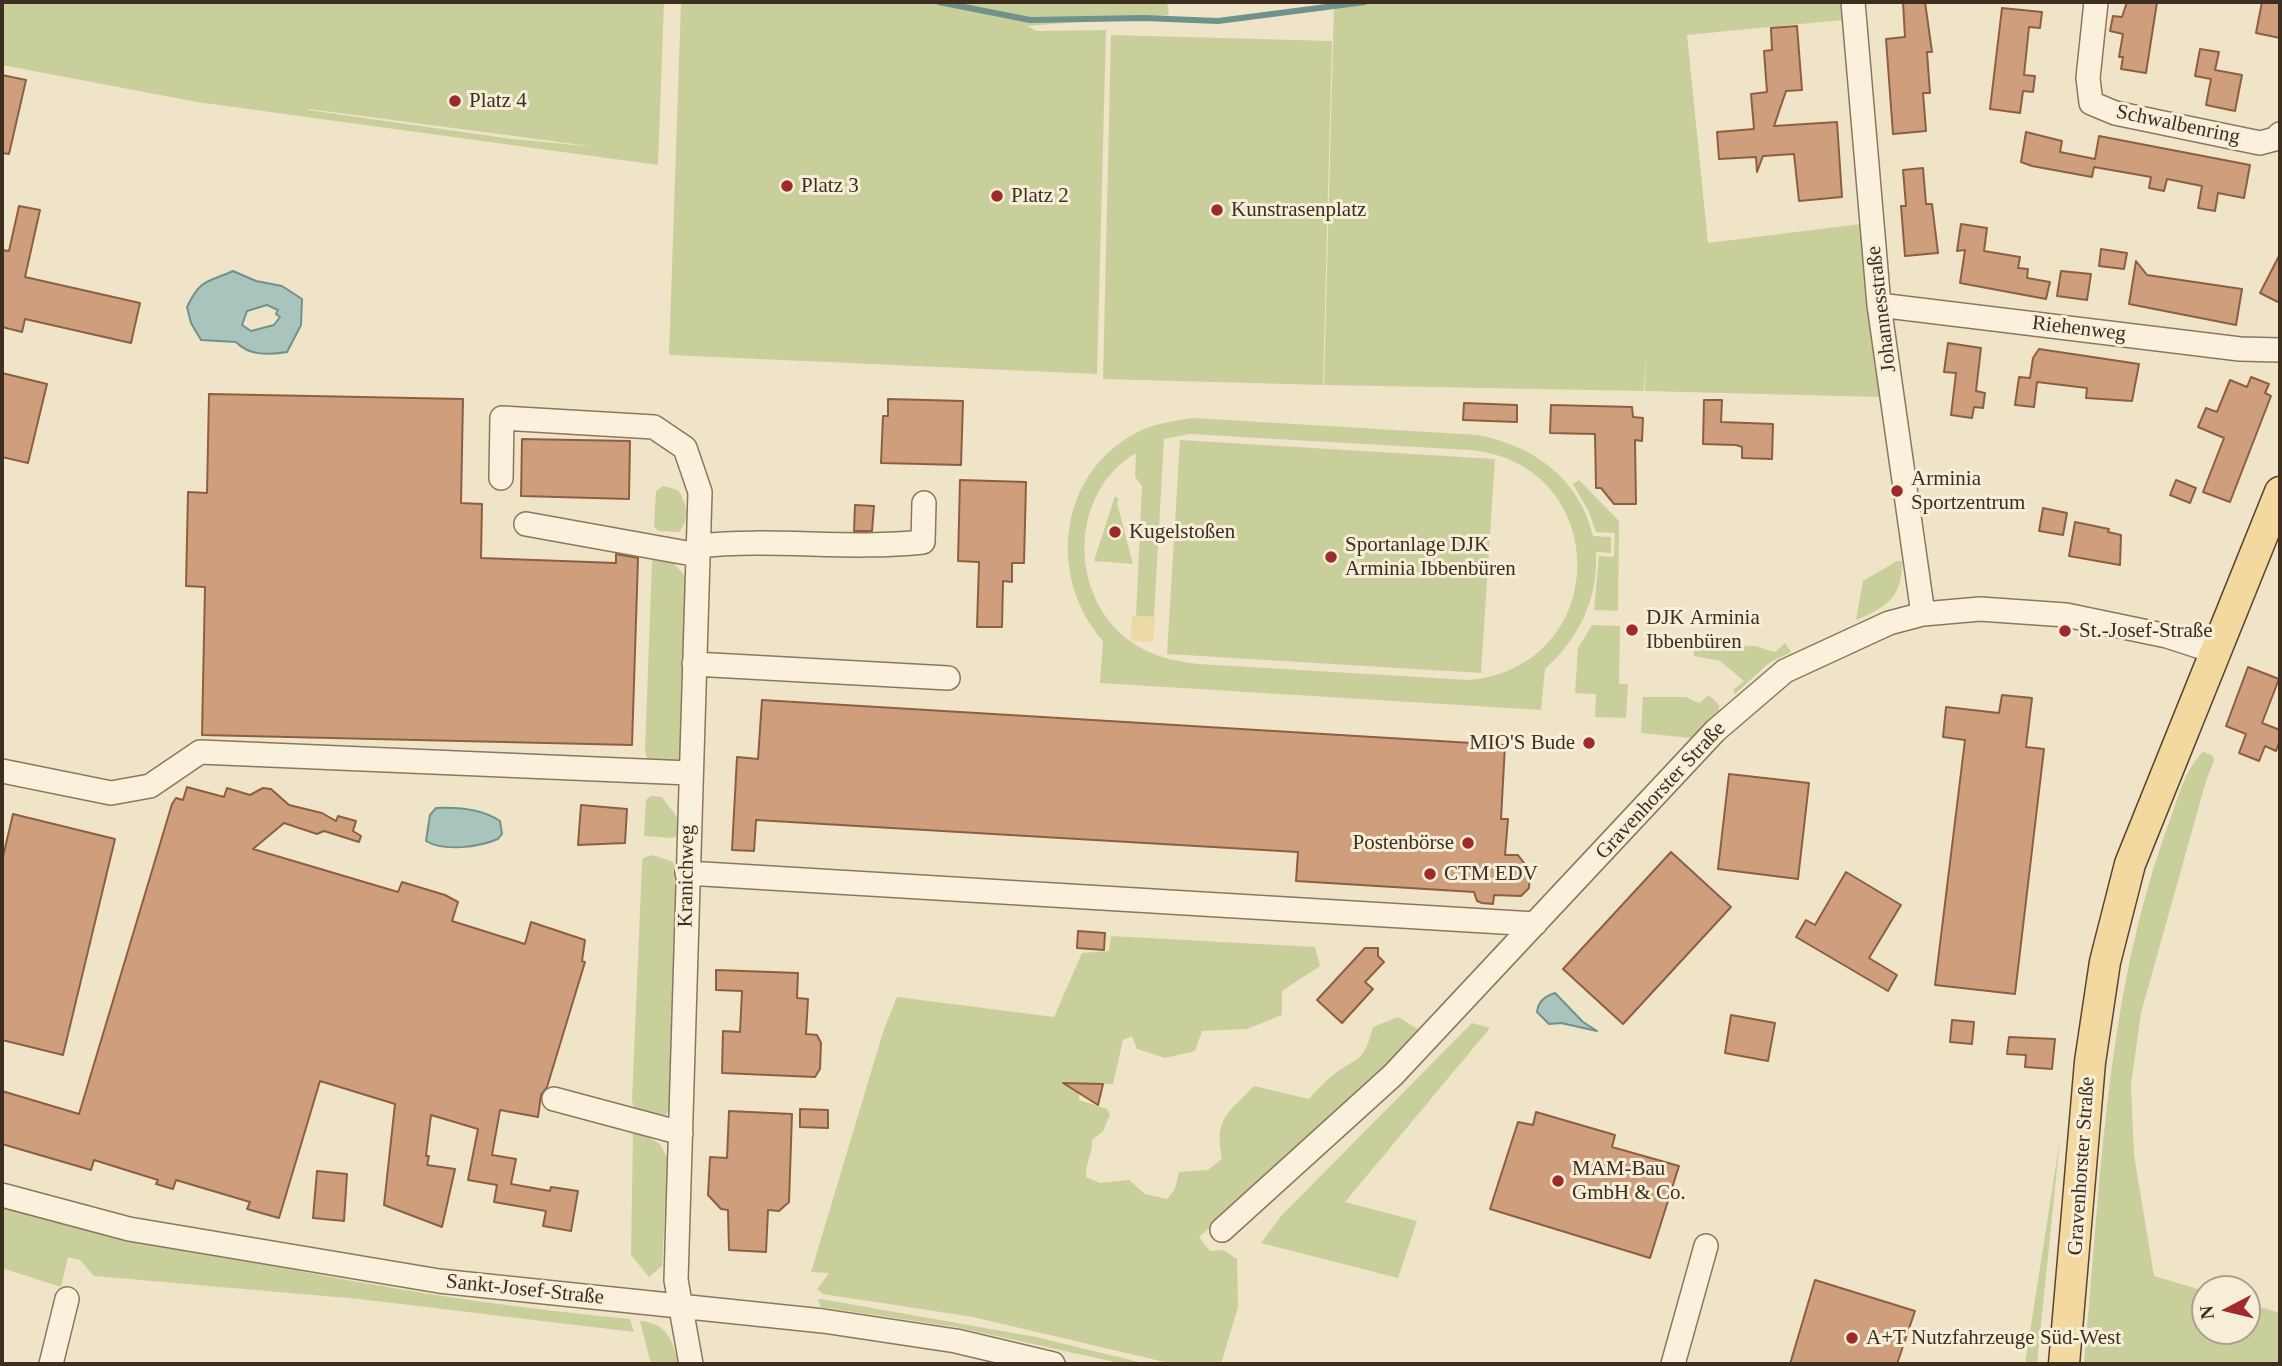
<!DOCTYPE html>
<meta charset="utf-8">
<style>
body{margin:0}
#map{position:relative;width:2282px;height:1366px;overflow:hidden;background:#f0e4c8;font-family:"Times New Roman",serif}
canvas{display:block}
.frame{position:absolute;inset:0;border:4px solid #3d2e20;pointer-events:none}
.north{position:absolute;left:2191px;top:1275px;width:70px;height:70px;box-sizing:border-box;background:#f7eed8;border:2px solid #ada18e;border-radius:50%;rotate:263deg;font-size:19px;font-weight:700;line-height:28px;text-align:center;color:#3d2e20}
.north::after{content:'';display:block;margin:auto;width:24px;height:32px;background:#9e2a2b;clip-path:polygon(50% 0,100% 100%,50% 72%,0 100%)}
</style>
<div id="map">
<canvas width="2282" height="1366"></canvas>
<div class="frame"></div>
<div class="north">N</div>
</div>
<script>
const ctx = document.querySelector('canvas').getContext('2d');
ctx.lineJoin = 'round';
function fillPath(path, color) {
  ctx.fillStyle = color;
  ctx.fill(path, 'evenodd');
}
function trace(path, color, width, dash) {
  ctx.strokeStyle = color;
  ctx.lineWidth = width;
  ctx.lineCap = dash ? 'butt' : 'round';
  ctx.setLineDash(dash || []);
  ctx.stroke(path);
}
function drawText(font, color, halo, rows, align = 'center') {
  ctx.font = font + ' "Times New Roman",serif';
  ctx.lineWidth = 6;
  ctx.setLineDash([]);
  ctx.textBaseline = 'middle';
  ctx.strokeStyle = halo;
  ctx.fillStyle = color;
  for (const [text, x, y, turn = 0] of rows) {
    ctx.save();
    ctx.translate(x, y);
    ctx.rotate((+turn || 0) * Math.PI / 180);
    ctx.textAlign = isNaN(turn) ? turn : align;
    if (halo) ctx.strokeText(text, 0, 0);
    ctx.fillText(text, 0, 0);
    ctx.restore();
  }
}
const green = new Path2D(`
 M2,2H664L658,165L197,102L2,65ZM308,110L309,109L597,147L512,139Z
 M681,2H1167L1169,15L1027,26L1037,31L1106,30L1097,374L669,355Z
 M1380,2H1841L1842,20L1687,35L1708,243L1861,224L1880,397L1645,391L1646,354L1644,391L1324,385L1334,6Z
 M1111,35L1332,41L1323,385L1103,379Z
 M1194,418L1478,435C1534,446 1579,478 1593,536L1611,537V553L1596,552C1598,600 1579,638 1545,669L1541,710L1100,683L1103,641C1047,577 1058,474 1136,433C1154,423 1174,421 1194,418ZM1189,434L1470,450C1614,464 1613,667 1469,680L1198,664C1172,661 1148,655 1127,639C1068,592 1070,492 1136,453L1135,477L1142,486L1136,616L1154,617L1164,439Z
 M1180,440L1495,459L1481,673L1167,654Z
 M1579,480L1619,521L1618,611L1594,610L1599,556L1614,557L1615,533L1596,532L1589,512L1573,484Z
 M663,486L678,490C687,503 690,520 679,532L658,531L654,526L656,491Z
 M1115,496L1119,499L1117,503L1133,564L1094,561Z
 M658,556L670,559L691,583L682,754L675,764L648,761L645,750L652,561Z
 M1897,561H1902C1902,597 1889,606 1856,620L1863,581Z
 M1592,625L1620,626L1619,684H1628L1626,718L1595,717L1596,694L1575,693L1578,648Z
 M1785,643L1791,652L1769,663L1735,694L1733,690L1744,681L1720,661L1694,656V644L1755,646L1775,652Z
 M1709,695L1719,705V712L1691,738L1641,733L1643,697H1686L1699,703Z
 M2203,752L2212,755L2214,761L2206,781L2141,1013L2131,1085L2134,1155L2154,1276L2205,1291V1331H2247V1303L2280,1313V1364H2084C2101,1184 2105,1000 2167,828C2177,803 2183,771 2203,752Z
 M651,796L662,797L679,820L678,835L673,838L644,836L646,800Z
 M653,855L673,862L675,868L677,923L669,1109L666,1115L634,1110L632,1100L642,863L643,858Z
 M1111,936L1315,947L1320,966L1282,991V1015L1247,1029L1202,1031L1195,1051L1165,1058L1137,1049L1132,1036L1123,1040L1113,1084H1080L1079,1100L1107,1109L1110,1115L1103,1131L1092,1140C1093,1154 1085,1163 1086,1177L1100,1183L1129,1180L1145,1194L1167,1199L1175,1189L1179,1172L1208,1170L1222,1159C1214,1117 1227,1115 1254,1086L1309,1099C1316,1091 1324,1082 1333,1075C1359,1055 1363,1064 1373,1027L1398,1017L1421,1031L1391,1070L1199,1237L1210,1251L1223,1250L1237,1259L1238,1307L1221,1364H1173L973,1317L823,1294L817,1289L829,1273L811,1272L883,1032L897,997L1054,1017L1082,953L1109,951Z
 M1472,1023L1490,1028L1345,1202L1417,1221L1398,1278L1261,1243L1281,1216Z
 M633,1129L660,1144L668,1159L662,1266L649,1277L631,1255Z
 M2060,1139L2037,1364H2025Z
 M2,1200C208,1258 417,1299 630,1319L634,1332L359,1299L94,1276L80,1260L68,1257L61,1287L2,1268Z
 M821,1299L1036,1337L1147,1364H1124L955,1327L821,1307L818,1300Z
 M640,1321C667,1323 673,1340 678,1364H651Z`);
const sand = new Path2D(`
 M1132,616L1155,617L1153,642L1131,641Z`);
const water = new Path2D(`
 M233,271L256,281L282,286L302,299L301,325L287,352C269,355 249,356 236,342L201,340L191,323L187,307C201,278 207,283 233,271ZM267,305L278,310L276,314L280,317L274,325L251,331L242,325L247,311Z
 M436,808C457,807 482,809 500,821L502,834L498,839C479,847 444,852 426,841L430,815Z
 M1555,993L1583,1022L1597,1031L1561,1023L1549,1024L1537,1012C1538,1001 1545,996 1555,993Z`);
const stream = new Path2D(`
 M939,2L1030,20L1144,18L1218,21L1365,2`);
const building = new Path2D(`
 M1903,2H1925L1932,52H1927L1930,93H1923L1926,131L1893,134L1886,39L1905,37Z
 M2127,2H2157L2146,73L2121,69L2123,57H2119L2123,34L2110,31L2113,16L2122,17Z
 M2262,2H2280V38L2256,33Z
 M2002,8L2042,12L2040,28L2029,27L2024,75L2035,76L2033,92L2023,91L2020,113L1990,109Z
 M1797,26L1802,90L1786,91L1774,126L1837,122L1842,197L1799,201L1794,154L1763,156L1757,172L1756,157L1719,159L1717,132L1754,129L1751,94L1767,92L1764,51L1772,50L1771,28Z
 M2200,49L2219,52L2215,70L2242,75L2235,111L2206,105L2211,79L2195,76Z
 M2,75L26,80L9,154L2,153Z
 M2026,132L2062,141L2060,152L2095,159L2099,136L2250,165L2244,198L2218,193L2215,211L2198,208L2202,186L2167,179L2164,191L2149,188L2151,177L2094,167L2092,177L2032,166L2021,162Z
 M1923,168L1926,204H1932L1938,253L1905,256L1901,206H1906L1903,170Z
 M19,206L40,210L25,277L140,303L131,343L25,319L22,332L2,327V250L9,251Z
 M1961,224L1987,228L1984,251L2020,257L2018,268L2028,269L2027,278L2050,282L2046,299L1960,283L1965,250L1957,251Z
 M2101,249L2127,253L2124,269L2099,266Z
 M2280,254V303L2260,293Z
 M2136,261L2147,275L2242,289L2236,325L2129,304Z
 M2061,271L2091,274L2087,300L2057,296Z
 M1948,343L1981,348L1976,391L1985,393L1983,408L1974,407L1972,418L1951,415L1956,373L1944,372Z
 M2039,349L2139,364L2132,401L2086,398L2087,388L2037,382L2034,407L2015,405L2019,377L2030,378L2033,358Z
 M2,373L47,384L28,463L2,457Z
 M2251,377L2269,384L2265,393L2271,396L2230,502L2203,492L2224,438L2198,427L2206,408L2217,412L2230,380L2247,387Z
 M209,394L463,399L461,503L482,504L481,558L616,563V554L638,558L632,745L202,735L205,587L186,586L188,492L207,493Z
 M888,399L963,401L961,465L881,463L883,416H888Z
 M1704,400H1722L1721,422L1773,424L1772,459L1742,458V447L1736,445L1703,444Z
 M1464,403L1517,405V422L1463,420Z
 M1551,405L1632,407L1633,417L1643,418L1642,441L1635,440L1636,504H1614L1601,488H1596L1595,434L1550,433Z
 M522,439L630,441L629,499L521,496Z
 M960,480L1026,482L1024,563H1012V582L1003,581L1002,627H977L979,562L958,561Z
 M2176,480L2196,488L2190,503L2170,495Z
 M855,505L874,506L872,531H854Z
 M2043,508L2067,513L2063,535L2039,531Z
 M2075,522L2109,529L2108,532L2121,535L2120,565L2069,556Z
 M2248,667L2279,679L2262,723L2280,730V740L2276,751L2265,746L2259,761L2239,753L2246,734L2226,726Z
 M2002,695L2032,698L2026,747L2044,749L2015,994L1935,985L1965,740L1943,737L1946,707L1999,713Z
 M762,700L1505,745L1501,819H1508L1505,855H1518L1530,871L1529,888L1521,896L1494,895L1493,904L1482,903L1477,901L1474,892L1296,881L1298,852L756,820L754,851L732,850L737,757L758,759Z
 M1729,774L1809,783L1798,879L1718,869Z
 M187,787L224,797L227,788L250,795L263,788L271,789L289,805L322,813L336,821L338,816L356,821L353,831L361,836L359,842L324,831L317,834L284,823L253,849L398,892L402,882L445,895L458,902L452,921L525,944L531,922L585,940L582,961L585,962L547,1087L541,1095L538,1117L500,1110L492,1155L516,1159L511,1184L550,1191L551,1187L578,1191L571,1231L543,1226L546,1211L494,1202L497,1185L468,1180L478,1129L431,1115L426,1156H429L427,1165L455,1169L442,1227L384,1205L395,1104L320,1081L279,1218L247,1209L250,1202L176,1180L173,1189L156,1184L158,1180L94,1160L91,1170L2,1144V1091L79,1114L172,804L176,798L183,800Z
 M581,805L627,809L625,843L578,845Z
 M13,814L115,839L63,1055L2,1040V861Z
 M1671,852L1731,907L1623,1024L1563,969Z
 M1846,872L1901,905L1869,958L1897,975L1888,991L1796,937L1806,920L1815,925Z
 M1078,931L1105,933L1104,950L1077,948Z
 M1365,948H1378V956L1384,962L1365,982L1373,989L1342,1023L1317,1000Z
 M716,970L798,973L797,998L808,999L806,1034L817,1035L821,1043L820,1069L815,1077L722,1073L723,1031L740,1032L742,991L716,990Z
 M1731,1015L1775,1023L1768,1061L1725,1053Z
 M1952,1020L1974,1022L1972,1044L1950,1042Z
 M2009,1037L2055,1039L2052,1069L2025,1067L2026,1055L2007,1054Z
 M1063,1083L1103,1084L1098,1105Z
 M800,1109L828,1110V1128L800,1127Z
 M729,1111L792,1114L789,1202L779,1211L768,1210L766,1252L729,1250L728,1210L721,1209L708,1195L710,1157L727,1158Z
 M1536,1112L1615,1135L1612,1147L1679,1166L1650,1258L1490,1209L1518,1122L1533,1125Z
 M317,1171L347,1174L344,1221L313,1218Z
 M1815,1280L1915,1311L1897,1364H1790Z`);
const minor = new Path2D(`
 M1853,2L1879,305L1923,614
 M2096,2L2088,78L2091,103L2115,113L2260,143L2275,139L2280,134
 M1879,305L2240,349L2280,350
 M501,478L502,418L654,427L685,448L700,492L676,1280L691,1364
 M526,524L698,555
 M698,546C773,538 848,550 923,542L924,503
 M694,664L948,678
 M2,771L111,793L150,786L200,752L689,773
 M687,873L1535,924
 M554,1099L681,1133
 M2,1195L129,1229L439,1281L823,1321L956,1341L1053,1364
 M1222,1230L1393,1075L1715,731L1785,671L1889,623L1923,614L1980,609L2066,615L2167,636L2216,652
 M51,1364L67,1299
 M1673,1364L1706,1246`);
const major = new Path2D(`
 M2064,1364L2090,1062L2105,962L2130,864L2280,492`);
const markers = [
 [455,101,7,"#9e2a2b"],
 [787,186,7,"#9e2a2b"],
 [997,196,7,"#9e2a2b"],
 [1217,210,7,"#9e2a2b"],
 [1897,491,7,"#9e2a2b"],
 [1115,532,7,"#9e2a2b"],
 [1331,557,7,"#9e2a2b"],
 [1632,630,7,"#9e2a2b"],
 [2065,631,7,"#9e2a2b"],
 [1589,743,7,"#9e2a2b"],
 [1468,843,7,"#9e2a2b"],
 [1430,874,7,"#9e2a2b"],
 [1558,1181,7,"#9e2a2b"],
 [1852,1338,7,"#9e2a2b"]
];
const poiNames = [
 ["Platz 4",469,101],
 ["Platz 3",801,186],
 ["Platz 2",1011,196],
 ["Kunstrasenplatz",1231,210],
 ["Arminia",1911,479],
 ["Sportzentrum",1911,503],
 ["Kugelstoßen",1129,532],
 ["Sportanlage DJK",1345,545],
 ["Arminia Ibbenbüren",1345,569],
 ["DJK Arminia",1646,618],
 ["Ibbenbüren",1646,642],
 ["St.-Josef-Straße",2079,631],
 ["MIO'S Bude",1575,743,"right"],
 ["Postenbörse",1454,843,"right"],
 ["CTM EDV",1444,874],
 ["MAM-Bau",1572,1169],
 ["GmbH & Co.",1572,1193],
 ["A+T Nutzfahrzeuge Süd-West",1866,1338]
];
const streetNames = [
 ["Schwalbenring",2178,125,12],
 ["Johannesstraße",1882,309,-97],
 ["Riehenweg",2079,329,7],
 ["Gravenhorster Straße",1661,791,-47],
 ["Kranichweg",687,876,-89],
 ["Gravenhorster Straße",2082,1166,-86],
 ["Sankt-Josef-Straße",525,1290,6]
];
fillPath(green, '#c9cf9b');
fillPath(sand, '#ecd9a5');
fillPath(water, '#a9c4bc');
trace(water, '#6f938a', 2);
trace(stream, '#6f938a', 6);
fillPath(building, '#cf9f7d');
trace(building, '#8d5f41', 2);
trace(minor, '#8d765c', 26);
trace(major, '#5b4430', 33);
trace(minor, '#faf1dc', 23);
trace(major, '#f3d9a0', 30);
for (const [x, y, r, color] of markers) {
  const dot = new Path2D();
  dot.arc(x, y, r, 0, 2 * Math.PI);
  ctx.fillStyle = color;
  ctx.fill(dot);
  trace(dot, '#f7eed8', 2.5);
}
drawText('21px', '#3d2e20', '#f7eed8', poiNames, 'left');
drawText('21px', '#3d2e20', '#f7eed8', streetNames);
</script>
